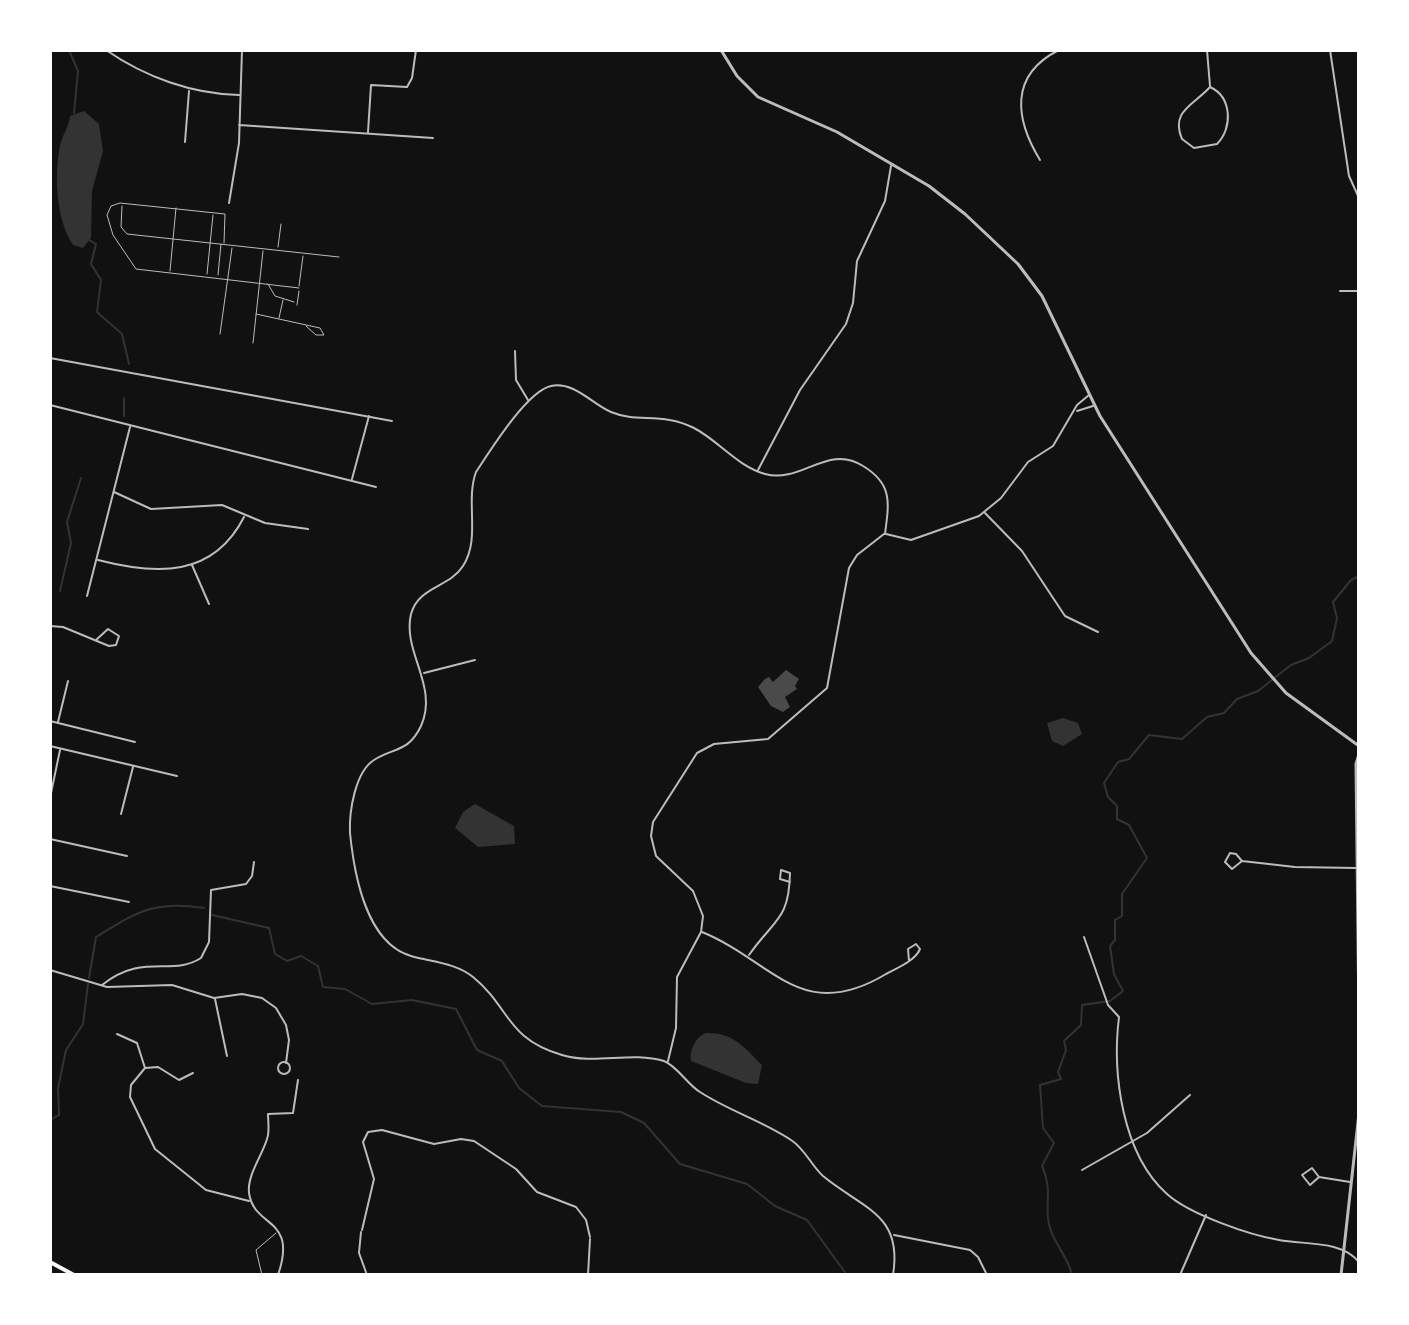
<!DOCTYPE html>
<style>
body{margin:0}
#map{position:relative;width:1409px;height:1325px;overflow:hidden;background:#111;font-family:Poppins,sans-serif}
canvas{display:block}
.frame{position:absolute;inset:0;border:52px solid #fff;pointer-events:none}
</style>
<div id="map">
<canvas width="1409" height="1325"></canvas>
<div class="frame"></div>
</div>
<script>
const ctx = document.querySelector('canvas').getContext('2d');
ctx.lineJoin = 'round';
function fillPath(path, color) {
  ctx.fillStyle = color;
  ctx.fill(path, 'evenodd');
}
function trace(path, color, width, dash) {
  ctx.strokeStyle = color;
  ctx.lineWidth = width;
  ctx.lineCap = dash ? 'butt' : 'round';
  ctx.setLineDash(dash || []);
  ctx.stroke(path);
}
const water = new Path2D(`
 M84,111L99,124L103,151L92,191L91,238L83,248L73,245C56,219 54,175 60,146C62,135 69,127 70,116Z
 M1063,718L1078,723L1082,734L1063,746L1052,741L1047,723Z
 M475,804L514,826L515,844L478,847L455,828L463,812Z
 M706,1033C733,1032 745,1048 762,1065L758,1084L746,1083L691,1061C689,1051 696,1036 706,1033Z`);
const stream = new Path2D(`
 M69,50L78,71L74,113
 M89,240L96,244L91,264L101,280L97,312L122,334L129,364
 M124,398V416
 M60,591L71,543L67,522L81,478
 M212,915L269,928L275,954L287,961L301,956L318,966L323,987L345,989L372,1004L412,1000L456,1009L477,1050L502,1061L519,1088L542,1106L621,1112L644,1123L680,1164L747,1184L775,1206L807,1220L847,1275
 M89,978L96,937C137,912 154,900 204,908
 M50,1120L59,1115L58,1088L66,1050L83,1024L88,984
 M1072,1275C1068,1257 1055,1245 1050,1228C1043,1207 1054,1192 1042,1166L1054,1143L1043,1128L1040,1085L1061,1079L1058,1072L1066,1050L1064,1041L1081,1025L1082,1005L1110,1001L1123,991L1114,974L1110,946L1115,940V920L1122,916V894L1147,858L1129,825L1117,819V806L1108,797L1104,783L1118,762L1129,759L1149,735L1182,739L1207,717L1224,713L1237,699L1258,691L1291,665L1309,658L1332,641L1337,618L1333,602L1351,580L1359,576`);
const building = new Path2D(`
 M786,670L799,679L795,686L797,689L785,697L790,707L783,712L771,706L758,687L765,679L769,677L773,682Z`);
const service = new Path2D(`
 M122,206L121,227L127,234L339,257
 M224,243L225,214L120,203L111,206L107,215L113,235L136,269L299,288
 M278,247L281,224
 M170,271L176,208
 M207,274L213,215
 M218,275L221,244
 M268,284L275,296L294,302
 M299,286L303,256
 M297,305L299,291
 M256,314L320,328L324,335H316L306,326
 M279,318L283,300
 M220,334L232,248
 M253,343L263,251
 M262,1275L256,1250L276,1233`);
const minor = new Path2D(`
 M106,50C145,77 192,94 239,95
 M1207,50L1210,86
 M1330,50L1349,176L1359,198
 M1210,87C1232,97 1233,128 1217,144L1194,148L1182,139C1170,111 1194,105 1210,87Z
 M239,125L433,138
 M368,132L371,85L407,87L412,78L416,50
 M185,142L189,91
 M1040,160C1015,119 1009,75 1059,50
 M229,203L239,143L242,50
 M1340,291H1359
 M515,351L516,380L528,400
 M50,358L392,421
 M50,405L376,487
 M1077,411L1093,406
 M758,470L800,390L846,324L853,303L857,261L885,201L891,166
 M352,479L369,416
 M114,492L151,509L222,505L265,523L308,529
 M985,513L1022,551L1065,616L1098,632
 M885,534C889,503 893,484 863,466C828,443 801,484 765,474C737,466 719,441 694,428C663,412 637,423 611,412C592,404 574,381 551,386C527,391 490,451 476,472C465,502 481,538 463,566C449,588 419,586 411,614C402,652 439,686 421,726C408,753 394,747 374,760C355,772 349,812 350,833C354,873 366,943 411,956C432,962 456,963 473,977C510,1007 506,1039 562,1055C595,1065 631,1051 664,1061C677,1066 688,1085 700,1092C729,1111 763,1121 791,1140C805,1149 811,1165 823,1176C863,1209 903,1214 893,1275
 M886,534L911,540L979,516L1001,498L1028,462L1053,446L1077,405L1089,395
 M98,560C156,575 213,578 244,517
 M192,565L209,604
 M87,596L130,427
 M50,626L63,627L109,646L116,645L119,636L108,629L96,640
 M424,673L475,660
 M50,721L135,742
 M58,722L68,681
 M50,746L177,776
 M50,798L60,750
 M121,814L133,767
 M50,839L127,856
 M1242,861L1236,854L1230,853L1225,862L1232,869L1242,861L1295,867L1356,868
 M50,886L129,902
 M702,932C773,961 801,1025 886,974C897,968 915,961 920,949L916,944L908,949L909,961
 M1084,937L1108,1005L1119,1017C1112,1073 1122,1154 1167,1194C1189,1214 1249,1235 1279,1240C1305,1245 1341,1240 1359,1262
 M749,955C774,919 789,921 790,873L781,870L780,879L790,882
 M50,970L107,987L172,985L214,998L242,994L262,998L276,1008L286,1025L289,1040L286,1063
 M102,985C144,952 171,977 201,958L209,942L211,890L246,884L252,876L254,862
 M215,999L227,1056
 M117,1034L137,1043L145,1068L158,1067L179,1080L193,1073
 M668,1061L676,1028L677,977L701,932L703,916L693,891L656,856L651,836L653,822L697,753L714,744L768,739L827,688L849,568L857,555L884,534
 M278 1068a6 6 0 1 1 12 0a6 6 0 1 1-12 0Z
 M145,1068L131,1085L130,1097L155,1149L206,1190L249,1201
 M1082,1170L1147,1133L1190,1095
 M1319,1177L1310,1185L1302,1175L1312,1168L1319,1177L1350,1182
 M362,1230L374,1179L363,1142L368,1132L382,1130L434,1144L461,1139L474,1141L516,1169L537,1192L576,1207L586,1220L590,1237
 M361,1232L359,1253L367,1275
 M894,1235L970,1250L978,1257L987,1275
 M278,1275C298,1216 254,1229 249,1193C247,1175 262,1156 267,1139C270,1131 268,1123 268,1114L293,1113L298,1080
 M588,1275L590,1239
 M1180,1275L1206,1215`);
const tertiary = new Path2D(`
 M721,50L737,76L758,97L837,132L929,186L965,214L1018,264L1042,296L1100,416L1251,653L1286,693L1359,746
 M1359,754L1356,764L1359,1022
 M1341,1275L1359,1113`);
const primary = new Path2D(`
 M50,1262L74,1275`);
fillPath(water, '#333');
trace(stream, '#333', 2);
fillPath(building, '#4a4a4a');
trace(service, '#bcbcbc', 1);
trace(minor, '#bcbcbc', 2);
trace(tertiary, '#bcbcbc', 3);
trace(primary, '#f5f5f5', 4);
</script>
